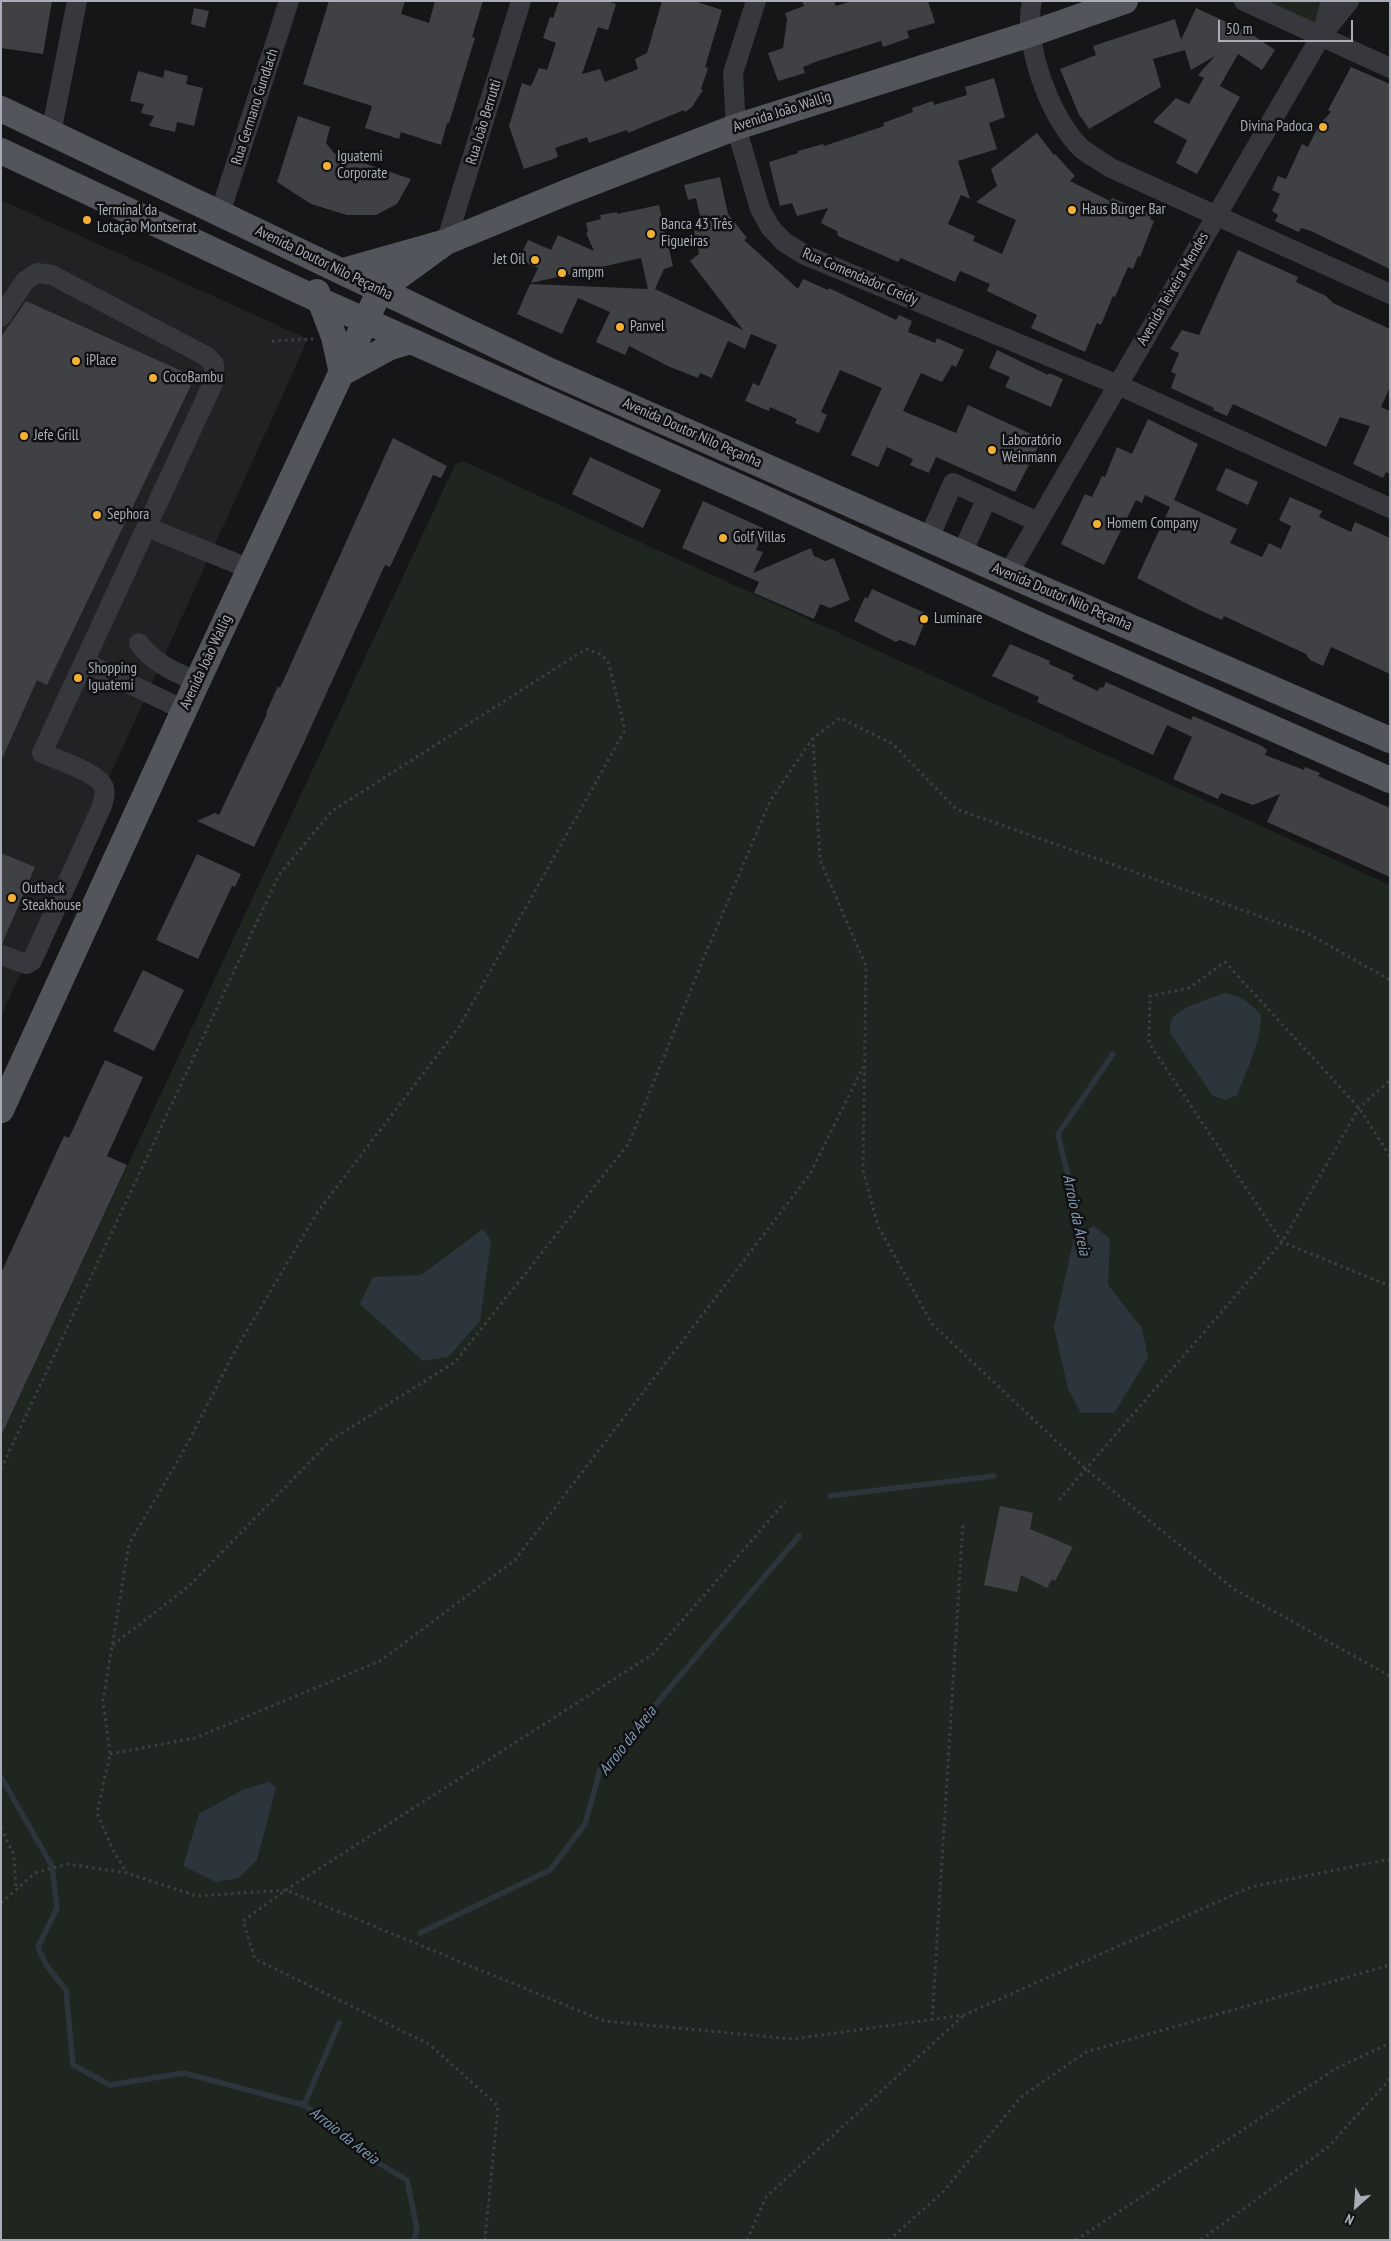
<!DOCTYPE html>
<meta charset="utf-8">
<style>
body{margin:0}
#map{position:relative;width:1391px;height:2241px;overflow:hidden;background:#161618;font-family:"PT Sans Narrow",sans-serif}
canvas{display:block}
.frame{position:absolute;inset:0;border:2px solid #a8adb8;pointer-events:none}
.north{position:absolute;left:1331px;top:2181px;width:50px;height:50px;-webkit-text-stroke:4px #111113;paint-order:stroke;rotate:206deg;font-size:14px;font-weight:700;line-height:20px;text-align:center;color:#a8adb8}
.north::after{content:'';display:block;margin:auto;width:18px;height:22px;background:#a8adb8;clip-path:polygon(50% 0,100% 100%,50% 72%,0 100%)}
.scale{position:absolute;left:1218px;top:20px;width:135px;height:22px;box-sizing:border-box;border:2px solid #a8adb8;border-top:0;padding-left:6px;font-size:15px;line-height:18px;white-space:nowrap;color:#a8adb8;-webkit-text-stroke:4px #111113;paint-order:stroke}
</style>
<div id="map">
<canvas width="1391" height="2241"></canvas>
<div class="frame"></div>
<div class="north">N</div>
<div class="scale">50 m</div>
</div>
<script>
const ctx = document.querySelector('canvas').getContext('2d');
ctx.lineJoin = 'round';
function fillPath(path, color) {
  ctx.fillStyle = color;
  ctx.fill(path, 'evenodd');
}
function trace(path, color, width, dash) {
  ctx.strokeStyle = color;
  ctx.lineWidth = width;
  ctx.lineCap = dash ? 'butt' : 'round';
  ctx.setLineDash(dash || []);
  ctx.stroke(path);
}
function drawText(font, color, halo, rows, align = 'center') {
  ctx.font = font + ' "PT Sans Narrow",sans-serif';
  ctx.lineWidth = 5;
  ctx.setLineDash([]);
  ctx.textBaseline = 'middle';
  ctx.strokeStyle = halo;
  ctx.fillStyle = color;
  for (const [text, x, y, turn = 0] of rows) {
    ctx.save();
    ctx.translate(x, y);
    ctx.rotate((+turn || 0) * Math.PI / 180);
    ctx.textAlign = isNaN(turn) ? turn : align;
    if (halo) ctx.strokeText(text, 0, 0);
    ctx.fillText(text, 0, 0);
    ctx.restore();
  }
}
const built = new Path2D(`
 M1,200L308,339L1,1016Z`);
const green = new Path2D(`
 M1262,1H1323L1313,24Z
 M459,462H465L1390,885V2240H1V1436L455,465Z`);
const water = new Path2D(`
 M1225,993C1241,996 1250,1003 1261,1015C1261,1042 1247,1070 1237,1095L1226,1100L1213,1096L1170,1033C1170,1027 1170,1022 1173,1017C1181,1007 1212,998 1225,993Z
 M1094,1226L1110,1239L1108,1285L1142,1328L1148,1358L1114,1413H1081L1068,1389L1054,1327L1074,1238Z
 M483,1229L491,1241L480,1321L448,1357L423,1361L360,1304L373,1277L421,1275Z
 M269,1782L276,1788L257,1860L239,1878L216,1882L183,1866L199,1814L242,1790Z`);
const stream = new Path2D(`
 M1083,1240L1058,1134L1113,1054
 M830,1496L994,1476
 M1,1777L52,1866L57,1908L38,1947L46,1965L66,1990L73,2065L110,2085L184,2073L304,2105
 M420,1933L550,1870L585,1824L600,1770L799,1536
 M339,2023L304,2105L344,2134L363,2154L407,2180L417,2229L414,2240`);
const building = new Path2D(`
 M1,1H52L43,54L1,48Z
 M329,1H405L401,14L429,23L435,1H483L472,37L475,38L449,123H447L441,145L401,132L399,139L365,128L372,106L303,84Z
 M559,1H606L616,4L608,30L598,27L582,74L600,69L605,82L638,69L635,59L647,53L662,1H694L722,10L705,67L708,68L701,89L703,90L692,107L685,112L684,110L628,133L627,130L589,143L587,137L555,148L558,156L556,158L524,169L509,126L522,83L531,86L539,68L547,70L556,43L543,38L550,17L553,18Z
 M802,1H834L836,6L851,1H928L935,23L907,31L909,38L883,47L881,41L818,61L803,67L805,73L778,81L768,53L783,48L787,20L785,13L804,6Z
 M194,8L209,11L205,28L191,24Z
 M1196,8L1248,32L1275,50L1262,70L1238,54L1220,86L1240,97L1197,174L1176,163L1187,140L1153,122L1176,98L1189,104L1204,78L1198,75L1215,56L1191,70L1185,50L1153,59L1161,87L1089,129L1081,117H1080L1060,69L1096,55L1093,46L1175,19L1181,40Z
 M1351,67L1390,84V269L1311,231L1301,228L1299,232L1275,221L1278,215L1272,211L1280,194L1272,190L1278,176L1286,179L1302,144L1308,147L1319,125L1331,112L1328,110Z
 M165,70L188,76L186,84L203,88L194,126L177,122L175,132L149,126L154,116L141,113L144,104L130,101L138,71L163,78Z
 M994,78L1005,117L989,123L997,149L958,161L970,199L961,195L948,224L975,236L973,241L1002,254L1016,220L976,202L997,186L991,169L1037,133L1054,155L1055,154L1075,176L1070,181L1110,201L1112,198L1152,214L1150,219L1154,221L1140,257L1138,256L1133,269L1128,267L1115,297L1113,296L1101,325L1097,323L1085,352L1031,328L1037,315L987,291L990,284L960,271L955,282L901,258L898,262L838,236L837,231L821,223L828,208L797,216L792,203L780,206L769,162L798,153V151L823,144L824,146L884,126L883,123L913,112L912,108L933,101L934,105L967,95L965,87Z
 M298,116L330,127L326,143L334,153L411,179L397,204L376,215H347L311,204L277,182Z
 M720,177L728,214L747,238L744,240L798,289L803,279L828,290L829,288L896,320L899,315L912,321L908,332L935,343L937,338L964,350L956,367L952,365L942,382L921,373L903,411L956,433L968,405L1042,439L1015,492L936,457L929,473L910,465L913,459L887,447L878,467L851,455L882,388L840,370L821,412L827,415L819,433L795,423L797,419L770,407L769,411L745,401L753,383L759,386L777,345L751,334L745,349L728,341L712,378L700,373L698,378L670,367L629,346L625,355L596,342L610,312L578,298L562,334L517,314L530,284L648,289L641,258L531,283L538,268L519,259L528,240L551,250L558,235L594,251L586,233L588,232L586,223L601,219L600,215L617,212V214L659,205L673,266L664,269L655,289L743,330L690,261L699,254L694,231L703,229L696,198L688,200L684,185Z
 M1238,250L1298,277L1296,282L1326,296L1333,303L1390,329V387L1381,407L1390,411V474L1386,472L1383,478L1353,464L1370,426L1340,417L1326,447L1233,404L1227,416L1213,410L1214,408L1171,388L1176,374L1171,372L1179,353L1170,349L1182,330L1199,335Z
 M26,301L195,377L47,685L37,680L1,761V337Z
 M997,350L1048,375L1049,373L1063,379L1051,407L1005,387L1010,377L989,368Z
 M1148,419L1198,444L1174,500L1237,529L1230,543L1262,557L1269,543L1281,549L1291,526L1279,520L1290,497L1322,511L1319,517L1351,532L1355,522L1390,538V674L1331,647L1323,666L1310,660L1306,654L1224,616L1222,620L1199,610L1137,578L1170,507L1145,495L1142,503L1136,500L1104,565L1061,544L1085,494L1092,497L1102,476L1105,477L1117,447L1132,454Z
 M393,438L447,466L441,478L433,475L390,567L385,565L301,749L254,847L197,821L215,813L219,815L267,714L266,713L278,686L280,688Z
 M590,457L661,490L643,528L572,494Z
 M1226,468L1258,482L1248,505L1216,490Z
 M703,501L765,529L756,550L763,552L753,573L811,548L814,556L825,561L834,558L850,600L830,608L820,604L814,619L754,593L759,582L682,548Z
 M872,589L925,613L921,620L925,622L915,646L900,640L896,642L854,621L865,597L868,598Z
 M1010,644L1050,661L1049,664L1074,675L1072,679L1098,691L1100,687L1103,688L1106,682L1191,720L1193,716L1262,746L1267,750L1265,755L1304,770L1305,767L1320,773L1318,776L1390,808V877L1267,822L1280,794L1253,805L1221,793L1218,799L1173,779L1192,737L1167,725L1153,755L1037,702L1039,697L992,676Z
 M1,853L35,867L2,944L1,943Z
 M197,854L241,874L235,887L232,886L198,959L156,940Z
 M143,970L184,990L154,1051L113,1031Z
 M105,1060L143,1077L107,1156L127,1165L1,1436V1273L64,1136L69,1138Z
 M1000,1506L1033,1513L1030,1529L1073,1547L1055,1581L1052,1579L1047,1588L1021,1575L1017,1592L984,1585Z`);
const path = new Path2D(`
 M272,341L313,339
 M813,738L820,860L866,966L863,1170L878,1226L932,1324L1086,1469L1234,1589L1390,1676
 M1390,1156L1359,1108L1225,962L1189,988L1150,996L1149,1043L1282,1242L1390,1286
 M1,1469L279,875L332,811L586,649L600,654L608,661L625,730L459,1027L319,1210L236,1349L183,1452L129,1544L103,1701L110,1754L97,1813L114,1852L127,1873
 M1059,1500L1282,1242L1359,1108L1390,1080
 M113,1645L189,1586L331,1440L455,1362L629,1143L703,960L770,801L813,738L840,718L893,744L956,809L1307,933L1390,980
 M110,1754L195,1738L380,1661L515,1560L810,1174L863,1067
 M1,1828L14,1855L16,1889
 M1,1903L35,1873L68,1864L127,1873L197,1896L286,1890L604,2021L793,2039L964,2015L1251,1887L1390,1859
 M932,2021L963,1522
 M485,2240L498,2106L429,2044L255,1959L243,1921L286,1890L653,1654L785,1502
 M747,2240L766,2197L963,2016
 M889,2240L943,2192L1021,2097L1086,2052L1390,1965
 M1076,2240L1335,2069L1390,2043
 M1201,2240L1328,2147L1390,2079`);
const minor = new Path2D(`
 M756,1L733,73L736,127L760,209L770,227L784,242L805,255L1118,385L1390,508
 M1032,1C1022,42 1051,121 1082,149C1091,156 1102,162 1111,168L1390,294
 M1244,1L1390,68
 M1325,31L1349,1
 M51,133L77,1
 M220,213L289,1
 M446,242L521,1
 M1,317L25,281L37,273L52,275L206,356L214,364V381L42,753C55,759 100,773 104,788C106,794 103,802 101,808L32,961L26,964L1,955
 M159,532L250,569
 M929,538L953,483L1038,522
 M962,553L987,498
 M1008,574L1321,36L1331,1
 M139,643C153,663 175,672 197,682
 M84,662L184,710`);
const major = new Path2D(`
 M1,109L550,371L1008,574L1390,740
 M1,151L319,300L759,496L1028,620L1390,780
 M343,271L446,242L565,193L736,127L1030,34L1125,1
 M317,292L334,337L342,373
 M342,373L390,347L411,341
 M1,1110L197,682L380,290L446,242`);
const markers = [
 [1323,127,5,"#f2b134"],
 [327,166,5,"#f2b134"],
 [1072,210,5,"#f2b134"],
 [87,220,5,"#f2b134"],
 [651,234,5,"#f2b134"],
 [535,260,5,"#f2b134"],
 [562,273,5,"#f2b134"],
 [620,327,5,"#f2b134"],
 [76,361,5,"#f2b134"],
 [153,378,5,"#f2b134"],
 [24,436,5,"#f2b134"],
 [992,450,5,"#f2b134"],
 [97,515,5,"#f2b134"],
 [1097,524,5,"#f2b134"],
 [723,538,5,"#f2b134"],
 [924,619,5,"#f2b134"],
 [78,678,5,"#f2b134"],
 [12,898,5,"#f2b134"]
];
const streetNames = [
 ["Rua Germano Gundlach",255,107,-72],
 ["Avenida João Wallig",782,112,-18],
 ["Rua João Berrutti",484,122,-73],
 ["Avenida Doutor Nilo Peçanha",324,263,26],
 ["Rua Comendador Creidy",860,277,23],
 ["Avenida Teixeira Mendes",1173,289,-60],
 ["Avenida Doutor Nilo Peçanha",692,433,24],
 ["Avenida Doutor Nilo Peçanha",1062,597,23],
 ["Avenida João Wallig",206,662,-65]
];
const poiNames = [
 ["Divina Padoca",1313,127,"right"],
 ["Iguatemi",337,157],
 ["Corporate",337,174],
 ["Haus Burger Bar",1082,210],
 ["Terminal da",97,211],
 ["Lotação Montserrat",97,228],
 ["Banca 43 Três",661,225],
 ["Figueiras",661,242],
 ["Jet Oil",525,260,"right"],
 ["ampm",572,273],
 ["Panvel",630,327],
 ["iPlace",86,361],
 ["CocoBambu",163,378],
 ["Jefe Grill",34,436],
 ["Laboratório",1002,441],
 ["Weinmann",1002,458],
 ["Sephora",107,515],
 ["Homem Company",1107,524],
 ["Golf Villas",733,538],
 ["Luminare",934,619],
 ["Shopping",88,669],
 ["Iguatemi",88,686],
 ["Outback",22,889],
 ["Steakhouse",22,906]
];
const waterNames = [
 ["Arroio da Areia",1076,1215,78],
 ["Arroio da Areia",628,1741,-52],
 ["Arroio da Areia",344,2136,38]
];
fillPath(built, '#222225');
fillPath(green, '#1e261f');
fillPath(water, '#2c353c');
trace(stream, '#2c353c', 5.5);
fillPath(building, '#404145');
trace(path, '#3d3f44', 3, [2.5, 4]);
trace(minor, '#37383d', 20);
trace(major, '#53555c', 26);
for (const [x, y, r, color] of markers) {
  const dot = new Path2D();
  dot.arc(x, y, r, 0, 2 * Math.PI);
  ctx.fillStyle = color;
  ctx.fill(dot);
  trace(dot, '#111113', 2);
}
drawText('15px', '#a8adb8', '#111113', streetNames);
drawText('15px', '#a8adb8', '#111113', poiNames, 'left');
drawText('italic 16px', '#7f9bb3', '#111113', waterNames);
</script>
